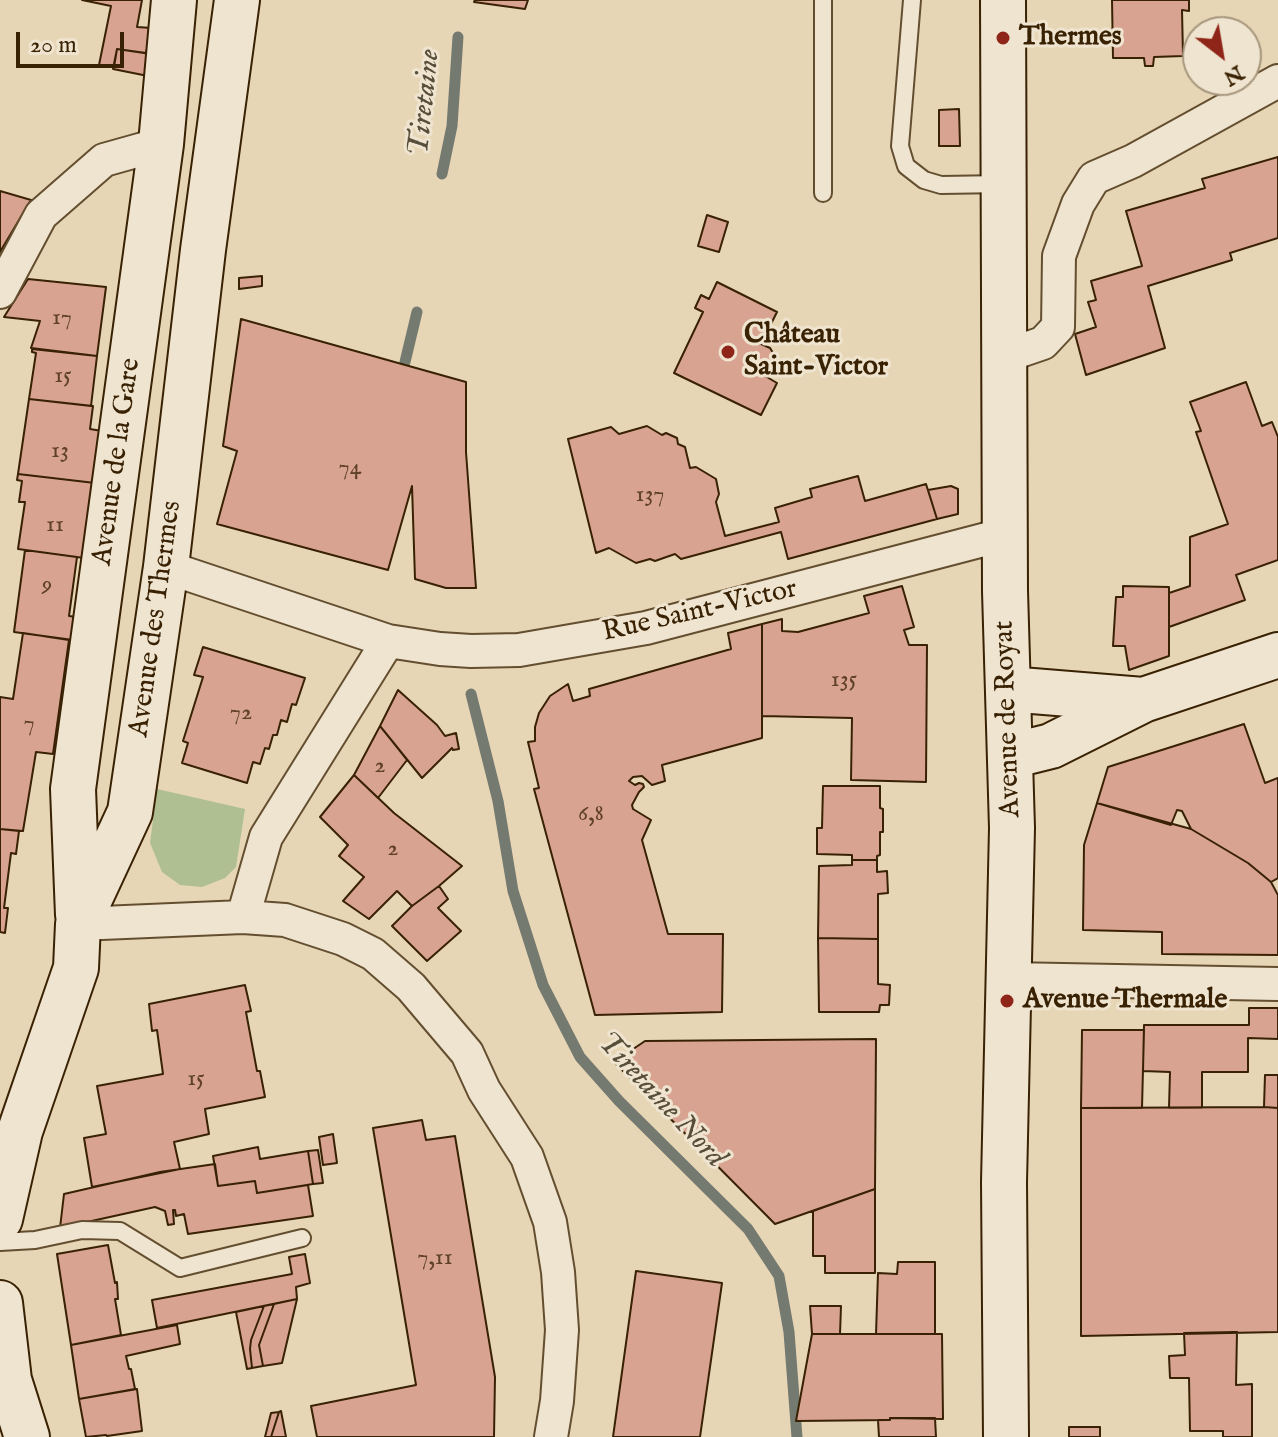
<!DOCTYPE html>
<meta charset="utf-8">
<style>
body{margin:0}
#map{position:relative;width:1278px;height:1437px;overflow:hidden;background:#e7d6b5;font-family:"IM FELL English",serif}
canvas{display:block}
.north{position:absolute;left:1182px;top:16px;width:80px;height:80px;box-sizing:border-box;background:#efe4cf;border:2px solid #a6967d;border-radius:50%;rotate:149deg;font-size:22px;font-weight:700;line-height:32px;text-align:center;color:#392103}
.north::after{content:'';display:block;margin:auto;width:28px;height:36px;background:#8f2418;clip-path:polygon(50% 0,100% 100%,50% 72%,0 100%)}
.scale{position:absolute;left:16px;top:32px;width:108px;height:36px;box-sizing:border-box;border:4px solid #392103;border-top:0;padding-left:10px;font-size:24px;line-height:28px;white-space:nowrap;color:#392103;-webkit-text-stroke:6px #efe4cf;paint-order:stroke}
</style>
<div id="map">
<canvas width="1278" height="1437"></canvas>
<div class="north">N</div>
<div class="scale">20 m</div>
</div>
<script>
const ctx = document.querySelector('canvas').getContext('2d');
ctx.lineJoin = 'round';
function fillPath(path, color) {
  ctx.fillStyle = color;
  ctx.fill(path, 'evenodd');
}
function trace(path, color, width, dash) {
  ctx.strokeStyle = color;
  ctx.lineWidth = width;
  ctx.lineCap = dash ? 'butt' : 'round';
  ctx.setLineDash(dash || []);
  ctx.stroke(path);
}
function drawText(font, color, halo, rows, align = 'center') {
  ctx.font = font + ' "IM FELL English",serif';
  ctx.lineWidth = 6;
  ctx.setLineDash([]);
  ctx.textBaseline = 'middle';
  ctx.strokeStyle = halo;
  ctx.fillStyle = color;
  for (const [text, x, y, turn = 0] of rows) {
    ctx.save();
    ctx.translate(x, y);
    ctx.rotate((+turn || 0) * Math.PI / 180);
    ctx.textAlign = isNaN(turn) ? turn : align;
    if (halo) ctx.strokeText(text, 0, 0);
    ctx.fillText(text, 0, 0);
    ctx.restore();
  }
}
const green = new Path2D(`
 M157,789L245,809L236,867L225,878L202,887L180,885L162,872L150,843Z`);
const stream = new Path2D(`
 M442,174L452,126L458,37
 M405,362L417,312
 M471,694L498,801L513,891L543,985L580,1057L619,1101L748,1229L779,1276L789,1332L797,1437`);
const building = new Path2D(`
 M82,0H142L137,27L152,28L146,53L117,49L114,67L99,65L111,6Z
 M475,0H528L525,9L474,2Z
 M1112,0H1189V11L1182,10L1183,56L1154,57L1153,66H1145L1144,58H1113Z
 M117,49L151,54L148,76L113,69Z
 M959,109L960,146H939V110Z
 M1278,157V238L1230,253L1232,260L1148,286L1165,348L1086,375L1075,334L1096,327L1088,302L1096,300L1091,281L1142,266L1126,211L1205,188L1202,179Z
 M0,191L31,200L0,252Z
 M707,215L728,222L719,252L698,246Z
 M262,276V286L239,289V278Z
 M28,279L106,287L97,356L31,348L40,321L4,317Z
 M717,282L777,312L763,340L760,339L759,343L770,348L775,356L771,365L760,371L756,368L755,370L777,383L761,415L674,373L703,312L695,308L701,295L709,299Z
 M241,319L466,382V452L476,588H446L415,579L412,486L388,570L217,524L237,451L223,446Z
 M32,349L97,356L91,406L29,399L36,353L32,352Z
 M1246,382L1262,426L1272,422L1278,437V560L1236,575L1245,600L1169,627V593L1190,586V537L1228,524L1196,432L1201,431L1190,402Z
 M29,399L93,406L90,429L102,431L95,483L18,474Z
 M647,426L662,435L666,433L677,438L678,444L685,447L690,468L696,467L716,479L719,494L716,502L725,536L779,522L775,508L812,497L810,489L858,476L865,501L926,484L937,519L788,559L781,532L681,559L675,554L655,561L650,559L636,563L609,548L596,553L568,439L611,427L619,434Z
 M18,474L95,483L84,558L18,549L25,502H19L22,481L17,480Z
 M951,486L958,489V514L937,519L928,490Z
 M25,550L77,557L69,616L77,617L73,640L14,632Z
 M902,586L914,627L904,630L909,645H927L926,782L851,780L852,718L762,716V624L782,619V631L798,632L869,613L864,596Z
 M1123,586L1169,587V656L1129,670L1125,646H1113L1116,597H1123Z
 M762,624V738L662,765L665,781L652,785L642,776L633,777L629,781L635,785L639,783L643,784L644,787L639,792L632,805L633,809L651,820L642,840L668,934H723L722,1012L595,1015L534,789L539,788L528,742L535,741V727L539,713L550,696L568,684L573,701L590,696L589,689L731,649L728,633Z
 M23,633L69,640L53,754L36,752L23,831L0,829V697L13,699Z
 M203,647L305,678L296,705L292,704L287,722L281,720L277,735H273L269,749L265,748L260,764L253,762L247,783L182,763L188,743L183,741L203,677L194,675Z
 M398,690L437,725L445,736L456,733L459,749L453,750L452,748L422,778L380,726Z
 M1244,724L1265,783L1278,778V878L1271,882L1248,863L1191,829L1182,811L1177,810L1171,825L1097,803L1108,767Z
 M380,726L407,760L378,798L354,775Z
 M354,775L394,813L462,866L439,886L412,906L397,891L369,919L343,901L364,877L339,856L348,845L320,817Z
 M823,786H880V808L883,809V832H880V855L877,856V860H852V855L817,854V828H822Z
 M1097,803L1191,829L1248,863L1271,882L1278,895V955L1162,954V932L1083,930L1084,845Z
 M0,829L19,831L16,854L11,853L4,908H8L5,933L0,932Z
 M852,860H877V872L887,871L888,893L878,894V939L818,938L819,866L852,865Z
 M439,886L448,899L438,908L461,931L427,961L392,926L412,906Z
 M818,938L878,939V984L890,985L889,1005H880L879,1012H819Z
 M245,985L251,1011L246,1012L257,1071H260L265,1097L205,1109L209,1134L174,1142L180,1169L92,1187L84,1138L106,1134L97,1086L163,1074L157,1030L152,1031L149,1004Z
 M1249,1008H1278V1039L1248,1038V1072H1202V1108H1169L1170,1072L1143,1071L1144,1025H1249Z
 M1082,1030H1144L1142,1108H1081Z
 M876,1039L875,1189L775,1224L614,1062L645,1041Z
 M1265,1075H1278V1108L1264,1107Z
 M1264,1107L1278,1108V1332L1081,1336V1108Z
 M422,1120L426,1140L455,1136L495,1377L494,1437H317L311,1406L416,1385L373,1128Z
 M333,1134L337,1163L323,1165L319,1137Z
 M258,1147L260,1159L308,1151L313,1184L257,1193L255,1181L218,1186L213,1156Z
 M318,1150L323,1183L313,1184L308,1151Z
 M215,1164L218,1186L255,1181L257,1193L308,1185L313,1216L188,1234L184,1214L176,1216L175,1210H173L174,1224L168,1225L165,1211L155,1207L60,1228L64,1194L160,1172Z
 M875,1189V1273H825V1256H813V1211Z
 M108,1245L115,1283L117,1282L118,1299H115L121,1335L71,1345L57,1254Z
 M305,1254L310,1283L296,1287L297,1299L157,1328L152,1300L292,1274L289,1257Z
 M898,1262H935V1334H876L878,1273L897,1274Z
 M636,1271L722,1283L700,1437H613Z
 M297,1299L282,1363L263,1366L259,1345L274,1304Z
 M274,1304L259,1345L263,1366L252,1368L250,1349L251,1340L264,1306Z
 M264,1306L251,1340L250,1349L252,1368L247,1369L236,1312Z
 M810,1306H841L840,1334H812Z
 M177,1325L180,1344L126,1356L129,1369H131L135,1389L79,1399L71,1345Z
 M1237,1332L1236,1385L1252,1384V1437H1223V1431H1190L1189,1378H1170L1169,1356L1185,1355L1184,1333Z
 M812,1334H942L943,1419L890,1418V1420L796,1421Z
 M137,1389L142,1431L107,1436L106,1435L86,1437L79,1399Z
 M281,1411L286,1437H271L279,1412Z
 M279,1412L271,1437H265L271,1413Z
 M890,1418H935L936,1437H879L878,1420H890Z
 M1069,1427H1100V1437H1069Z`);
const lane = new Path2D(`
 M823,0V193
 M912,0L900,146L906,166L924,180L941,185L1003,184
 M0,1242L35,1240L82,1230L120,1231L180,1268L302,1238`);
const street = new Path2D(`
 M0,292L41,215L104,160L161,144
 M1005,356L1043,343L1058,327L1059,256L1078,204L1094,178L1133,161L1278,81
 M166,567L388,641L440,649L471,651L519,650L646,628L1006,534
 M243,917L266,837L388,641
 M78,924L243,917L285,920L343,939L373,954L411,987L467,1053L484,1090L527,1157L550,1222L558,1272L562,1330L557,1401L551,1437
 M1009,979L1278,984`);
const secondary = new Path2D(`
 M1003,0L1005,591L1012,828L1004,1182L1006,1437
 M1008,689L1143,700
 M1011,756L1051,746L1143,700L1278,655
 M78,915L73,789L161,144L174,0
 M0,1219L20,1131L76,968L78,924L130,812L166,567L203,250L237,0
 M0,1303L9,1380L27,1437`);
const markers = [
 [1003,38,8,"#8f2418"],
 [728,352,8,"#8f2418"],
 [1007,1001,8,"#8f2418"]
];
const numberNames = [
 ["17",62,319],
 ["15",63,377],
 ["13",60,452],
 ["74",350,469],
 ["137",650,496],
 ["11",55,526],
 ["9",47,586],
 ["135",844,681],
 ["72",241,714],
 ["7",29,725],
 ["2",380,767],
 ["6,8",591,815],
 ["2",393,850],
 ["15",196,1080],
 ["7,11",435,1259]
];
const poiNames = [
 ["Thermes",1019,38],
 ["Château",744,336],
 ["Saint-Victor",744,368],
 ["Avenue Thermale",1023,1001]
];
const streetNames = [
 ["Avenue de la Gare",118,462,-82],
 ["Rue Saint-Victor",700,612,-13],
 ["Avenue des Thermes",157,619,-82],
 ["Avenue de Royat",1009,719,-92]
];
const waterNames = [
 ["Tiretaine",426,103,-84],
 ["Tiretaine Nord",660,1101,47]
];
fillPath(green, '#afbf92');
trace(stream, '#757a70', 11);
fillPath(building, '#d8a491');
trace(building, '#392103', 2);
trace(lane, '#644e30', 20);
trace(street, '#644e30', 36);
trace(secondary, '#392103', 48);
trace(lane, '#efe4cf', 16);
trace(street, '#efe4cf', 32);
trace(secondary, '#efe4cf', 44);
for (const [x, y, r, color] of markers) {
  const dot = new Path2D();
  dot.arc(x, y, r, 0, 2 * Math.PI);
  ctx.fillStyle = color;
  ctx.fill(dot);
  trace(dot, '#efe4cf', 3);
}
drawText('24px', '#614226', null, numberNames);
drawText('bold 28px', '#392103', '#efe4cf', poiNames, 'left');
drawText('28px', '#392103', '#efe4cf', streetNames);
drawText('italic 30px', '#574e3a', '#efe4cf', waterNames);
</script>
